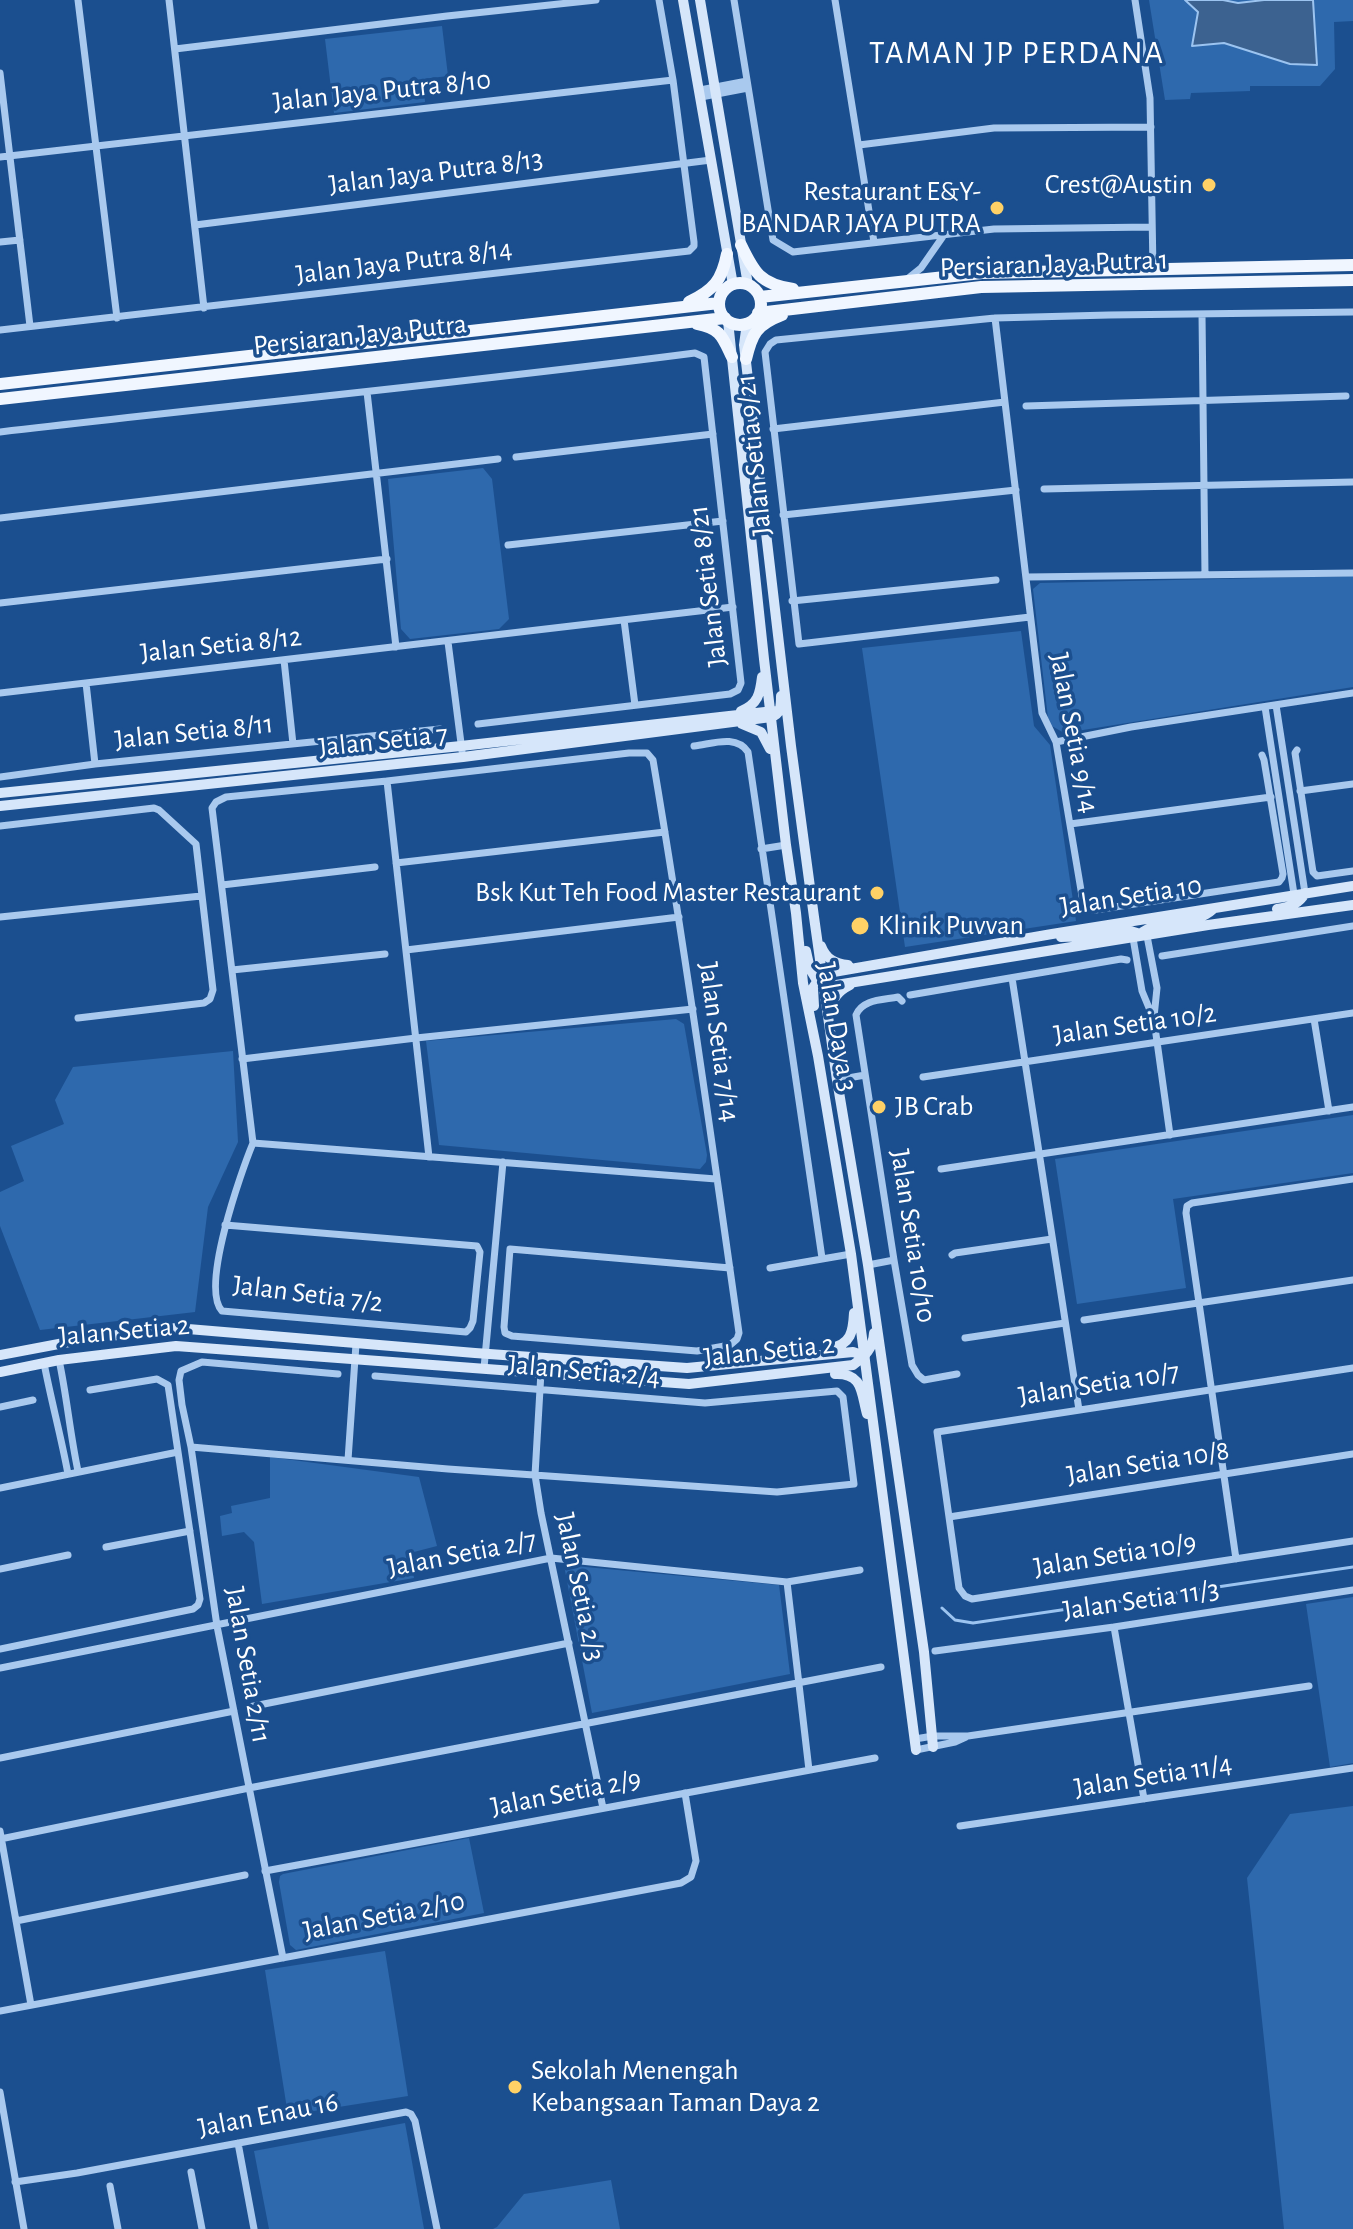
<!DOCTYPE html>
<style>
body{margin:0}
canvas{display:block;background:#1b4f8f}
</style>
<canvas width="1353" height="2229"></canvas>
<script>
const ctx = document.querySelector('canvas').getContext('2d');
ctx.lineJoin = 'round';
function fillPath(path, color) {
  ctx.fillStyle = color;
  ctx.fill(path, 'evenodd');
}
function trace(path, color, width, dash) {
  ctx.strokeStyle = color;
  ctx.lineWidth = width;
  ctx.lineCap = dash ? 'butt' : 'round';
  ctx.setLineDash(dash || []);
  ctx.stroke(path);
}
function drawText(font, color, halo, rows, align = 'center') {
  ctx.font = font + ' "Alegreya Sans",sans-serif';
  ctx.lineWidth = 7;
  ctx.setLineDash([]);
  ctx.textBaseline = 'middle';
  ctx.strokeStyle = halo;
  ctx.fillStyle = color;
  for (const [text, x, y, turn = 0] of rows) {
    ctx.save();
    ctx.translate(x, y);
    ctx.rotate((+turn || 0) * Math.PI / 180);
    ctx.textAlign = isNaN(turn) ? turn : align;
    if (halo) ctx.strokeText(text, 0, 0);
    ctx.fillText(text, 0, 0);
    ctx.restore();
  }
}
const green = new Path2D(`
 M1149,0H1353V21L1334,22L1335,69L1320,86H1250V91L1191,93L1190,99L1165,100Z
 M442,26L448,76L423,79L425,102L334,113L325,39Z
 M483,468L492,479L509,619L499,629L410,639L401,629L388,479Z
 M1353,576V687L1064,733L1052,726L1048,718L1033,589L1040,583Z
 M1021,631L1034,726L1050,745L1076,921L905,947L862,648Z
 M676,1019L684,1024L707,1155L706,1162L700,1169L439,1145L426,1041Z
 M233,1051L238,1142L208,1207L195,1312L40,1330L0,1226V1192L24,1181L11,1146L64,1124L55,1100L73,1067Z
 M1353,1115V1173L1173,1199L1186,1288L1077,1304L1055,1159Z
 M270,1457L419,1477L437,1546L410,1553L414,1578L262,1604L254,1542L244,1532L222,1536L220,1516L232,1513L231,1506L270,1498Z
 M564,1565L779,1585L790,1674L592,1713Z
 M1353,1597V1763L1330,1767L1306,1604Z
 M1353,1806V2229H1284L1247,1878L1290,1814Z
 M469,1838L484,1913L296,1950L290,1945L279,1882L280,1876L283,1874Z
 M385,1951L408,2096L288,2115L265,1970Z
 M405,2123L424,2229H269L254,2151Z
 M611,2180L620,2229H493L497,2227L524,2194Z`);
const water = new Path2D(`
 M1185,0H1223L1238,3L1264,0H1313L1317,65L1290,64L1224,43L1192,46L1198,12Z`);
const stream = new Path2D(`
 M942,1608L955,1620L973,1623L1353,1567`);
const street = new Path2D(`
 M78,0L117,318
 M169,0L204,308
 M734,0L773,240L793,252L994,229L1152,227
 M835,0L874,242
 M1135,0L1150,98L1153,270
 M175,49L447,16L596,0
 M0,73L30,326
 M700,90L747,81
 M701,97L748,88
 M859,145L994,128L1151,127
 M0,157L673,80
 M195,225L711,160
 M0,242L20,240
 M906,280L921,268L944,235
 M1202,314L1205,575
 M995,318L1042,713L1056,742L1083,902L1087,909L1095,910L1279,882L1282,878L1283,874L1264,760L1262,755
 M0,330L689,251L694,246V242L673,80L659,0
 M367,392L396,647
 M1026,406L1346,396
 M773,429L1005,402
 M0,432C232,405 464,383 695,353L704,357L741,683L738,690L730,694L478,724
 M516,457L713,434
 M1044,489L1353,482
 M783,515L1016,490
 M0,518L498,459
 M508,545L723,521
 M1027,577L1353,573
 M792,601L996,580
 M0,603L387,559
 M1030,617L799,644L765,352L770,344L776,340L995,318L1109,315L1353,312
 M624,620L635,705
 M448,642L462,751
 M284,660L293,744
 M86,683L95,764
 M0,693L733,607
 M1276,705L1305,893
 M1265,707L1294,894
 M1056,742L1131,727L1353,693
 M694,746C712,744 736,734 748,752L822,1258
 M1297,750L1295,753L1313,872L1317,876L1353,871
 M0,777L95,764L440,729
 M387,781L429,1157
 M1300,791L1353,784
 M1070,824L1271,797
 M0,826L154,808L159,810L196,844L213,990L210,999L204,1003L78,1018
 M761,849L786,845
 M396,863L665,832
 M222,885L375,867
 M0,917L201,896
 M1147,936L1157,988L1154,1017
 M1133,938L1142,991L1154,1020L1170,1135
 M406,950L679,917
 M1162,956L1353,926
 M232,970L385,954
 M1012,978L1079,1410
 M910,995L1121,959L1127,960
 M902,1001L898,997C883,1000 862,999 856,1015L894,1260L912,1365L918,1375L924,1380L957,1374
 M1314,1019L1329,1111
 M242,1059L416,1038L693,1009
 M923,1077L1353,1013
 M837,1080L865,1075
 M253,1143L716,1179
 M941,1169L1353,1107
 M225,1225L477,1246L480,1252L473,1321L470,1328L466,1332L222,1311C200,1288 241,1172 253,1143L212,808L216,802L226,797L387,781L629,753H647L653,760C685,950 712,1142 739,1333L737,1339L730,1345L697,1351L512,1336L505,1333L504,1327L510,1249L730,1268
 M952,1255L955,1253L1052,1239
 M868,1265L894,1260
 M770,1268L851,1254
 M1084,1320L1353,1280
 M965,1338L1065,1323
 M59,1360C67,1397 70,1434 78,1471
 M44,1363C51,1400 61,1436 68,1474
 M484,1368L503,1162
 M1353,1368L937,1432L959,1588L965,1596L972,1599L1353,1541
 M541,1372L535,1475L541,1513L603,1808
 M0,1407L33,1400
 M191,1447L448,1469L777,1492L854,1484L843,1397L837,1391L705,1403L375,1376
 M348,1460L356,1344
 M0,1488L178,1452
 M949,1517L1353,1454
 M106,1547L190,1531
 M1236,1559L1186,1213L1187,1206L1192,1203L1353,1179
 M0,1569L68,1555
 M787,1582L809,1770
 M1114,1627L1144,1799
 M0,1649L193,1609L198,1605L200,1599L168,1385L157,1379L90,1390
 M935,1651L1114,1627L1353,1590
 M0,1668L551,1558L787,1582L860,1570
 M249,1707L569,1643
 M915,1739L933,1736H968L1309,1686
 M916,1750L955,1742L966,1737
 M0,1758L234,1711
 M960,1826L1353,1768
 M0,1831L31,2005
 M0,1839L249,1788L881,1667
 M265,1871L875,1758
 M16,1921L245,1875
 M283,1958L217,1626L191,1447L182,1405L179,1380L181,1371L202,1362L338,1374
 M0,2011L681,1883L691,1877L696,1861L685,1793
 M0,2092L24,2229
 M238,2143L254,2229
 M191,2172L202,2229
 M15,2182L77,2173L406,2112L411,2114L415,2121L437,2229
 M110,2186L118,2229`);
const secondary = new Path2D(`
 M683,0L733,285
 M700,0L748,285
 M728,321L764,659L786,845L796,913L803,983L818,1056L851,1254L916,1750
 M747,323L744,345L791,746L814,917L837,1080L868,1265L924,1652L933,1747
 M741,711C758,704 760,694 762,677
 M742,724L761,732L770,749
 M0,793L461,746L774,711
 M0,806L463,757L771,717C781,714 781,706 781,696
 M1277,909C1290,907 1299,904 1305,893
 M1139,935C1159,917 1193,928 1213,909
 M1061,937L1088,936L1127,930L1144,935
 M821,946C826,959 835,964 848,965
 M806,951L810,969L819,984
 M822,974L1052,934L1353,886
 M824,987L1208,925L1353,905
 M814,1006L813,988L822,974
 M831,1013C831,999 838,991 850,985
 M831,1348C851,1344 853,1332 854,1313
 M0,1355L85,1339L176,1328L475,1353L687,1368L853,1352L865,1356
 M0,1372L59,1360L176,1346L689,1384L853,1365C865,1356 873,1349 874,1333
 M835,1374C863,1373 861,1392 867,1414`);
const primary = new Path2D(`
 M741,245C754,272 760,284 793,289
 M719 304a21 21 0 1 1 42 0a21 21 0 1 1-42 0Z
 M760,297L982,273L1353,265
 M689,302C714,290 722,280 727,254
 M758,313L981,287L1353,280
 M697,324C721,329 722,336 732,357
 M746,359C752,334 756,325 782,315
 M0,384L719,303
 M0,399L725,318`);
const markers = [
 [1209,185,8,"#ffd166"],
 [997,208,8,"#ffd166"],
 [877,893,8,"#ffd166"],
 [860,926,10,"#ffd166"],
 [879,1107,8,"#ffd166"],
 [515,2087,8,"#ffd166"]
];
const streetNames = [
 ["Jalan Jaya Putra 8/10",382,91,-6],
 ["Jalan Jaya Putra 8/13",436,172,-7],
 ["Jalan Jaya Putra 8/14",404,262,-7],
 ["Persiaran Jaya Putra 1",1054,264,-2],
 ["Persiaran Jaya Putra",360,335,-6],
 ["Jalan Setia 9/21",754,455,-96],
 ["Jalan Setia 8/21",708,586,-97],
 ["Jalan Setia 8/12",221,645,-6],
 ["Jalan Setia 8/11",194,732,-6],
 ["Jalan Setia 9/14",1074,733,79],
 ["Jalan Setia 7",383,741,-6],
 ["Jalan Setia 10",1131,896,-9],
 ["Jalan Setia 10/2",1135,1024,-8],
 ["Jalan Daya 3",837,1027,80],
 ["Jalan Setia 7/14",719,1042,82],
 ["Jalan Setia 10/10",913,1236,81],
 ["Jalan Setia 7/2",308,1294,7],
 ["Jalan Setia 2",124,1331,-5],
 ["Jalan Setia 2",769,1351,-6],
 ["Jalan Setia 2/4",584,1371,5],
 ["Jalan Setia 10/7",1099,1384,-9],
 ["Jalan Setia 10/8",1148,1463,-9],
 ["Jalan Setia 2/7",462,1554,-11],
 ["Jalan Setia 10/9",1115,1555,-9],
 ["Jalan Setia 2/3",580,1587,78],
 ["Jalan Setia 11/3",1141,1600,-8],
 ["Jalan Setia 2/11",248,1665,80],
 ["Jalan Setia 11/4",1153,1776,-9],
 ["Jalan Setia 2/9",566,1793,-11],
 ["Jalan Setia 2/10",384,1916,-11],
 ["Jalan Enau 16",268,2115,-11]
];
const poiNames = [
 ["Crest@Austin",1193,185],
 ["Restaurant E&Y-",981,192],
 ["BANDAR JAYA PUTRA",981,224],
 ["Bsk Kut Teh Food Master Restaurant",861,893],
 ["Klinik Puvvan",878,926,"left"],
 ["JB Crab",895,1107,"left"],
 ["Sekolah Menengah",531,2071,"left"],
 ["Kebangsaan Taman Daya 2",531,2103,"left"]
];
const quarterNames = [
 ["TAMAN JP PERDANA",1017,53]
];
fillPath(green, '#2e69ad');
fillPath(water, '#3c6290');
trace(water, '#9cc4f0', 2);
trace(stream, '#9cc4f0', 3);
trace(street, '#a9c9ee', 7);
trace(secondary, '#d6e6fa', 10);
trace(primary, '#f0f6ff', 12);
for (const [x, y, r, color] of markers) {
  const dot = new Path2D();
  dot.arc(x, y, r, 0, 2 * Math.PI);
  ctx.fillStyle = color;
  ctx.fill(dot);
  trace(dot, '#1b4f8f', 3);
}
drawText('28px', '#fff', '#1b4f8f', streetNames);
drawText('28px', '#fff', '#1b4f8f', poiNames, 'right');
ctx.letterSpacing = '2px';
drawText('32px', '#fff', '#1b4f8f', quarterNames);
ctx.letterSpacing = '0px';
</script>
